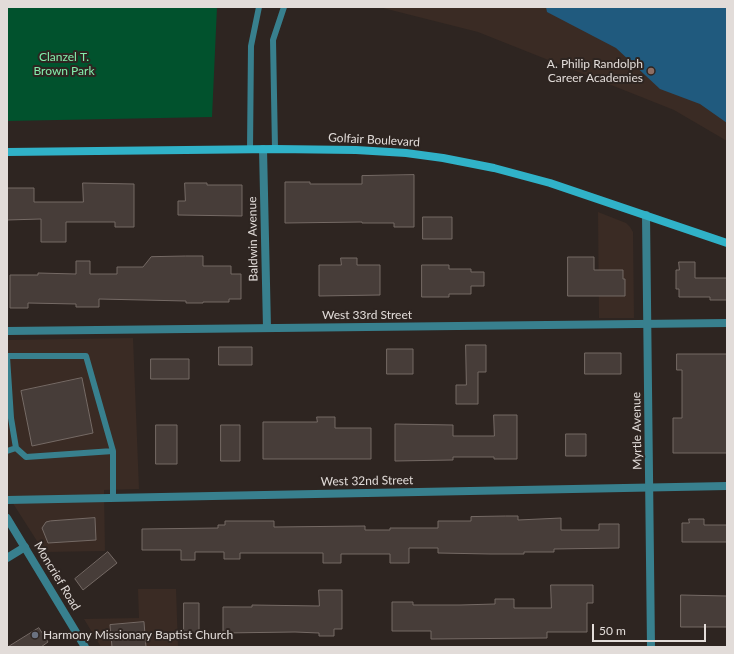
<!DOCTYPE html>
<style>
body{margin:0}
#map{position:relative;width:734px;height:654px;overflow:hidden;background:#2e2521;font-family:Lato,sans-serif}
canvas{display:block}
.frame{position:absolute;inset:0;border:8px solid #e2dcd9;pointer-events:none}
.scale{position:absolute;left:592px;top:624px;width:114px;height:18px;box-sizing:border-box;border:2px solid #e2dcd9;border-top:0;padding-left:5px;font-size:12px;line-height:14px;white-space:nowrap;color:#e2dcd9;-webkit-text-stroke:3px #2e2521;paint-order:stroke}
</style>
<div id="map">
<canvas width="734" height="654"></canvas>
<div class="frame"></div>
<div class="scale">50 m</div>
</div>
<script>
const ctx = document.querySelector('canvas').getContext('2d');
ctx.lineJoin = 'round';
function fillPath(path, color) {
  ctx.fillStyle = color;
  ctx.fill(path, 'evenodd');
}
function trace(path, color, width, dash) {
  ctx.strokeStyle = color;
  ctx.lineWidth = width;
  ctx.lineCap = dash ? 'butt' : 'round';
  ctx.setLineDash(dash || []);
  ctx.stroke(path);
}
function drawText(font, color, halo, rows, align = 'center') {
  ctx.font = font + ' Lato,sans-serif';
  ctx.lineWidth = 4;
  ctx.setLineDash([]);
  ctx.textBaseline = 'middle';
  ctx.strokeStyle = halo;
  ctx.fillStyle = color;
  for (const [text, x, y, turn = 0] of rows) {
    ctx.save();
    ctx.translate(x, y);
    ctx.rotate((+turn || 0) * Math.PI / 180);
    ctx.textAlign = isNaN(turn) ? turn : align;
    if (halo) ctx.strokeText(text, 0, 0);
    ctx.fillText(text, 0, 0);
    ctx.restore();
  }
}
const built = new Path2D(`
 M379,7H727V141L674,110L478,32Z
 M598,212L626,223L630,227L633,232L634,318H599Z
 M133,338L139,489L104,490L105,551L44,552L7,494V340Z
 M138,589H176L178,647H101L84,619L139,618Z`);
const green = new Path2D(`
 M7,7H217L212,117L7,121Z`);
const water = new Path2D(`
 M546,7H727V123L700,104L660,89L616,48L547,12Z`);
const building = new Path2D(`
 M414,175V227H394V223H362V222L285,223V182H310V184H362V176Z
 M83,183L134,184V227H115V222H66V242H41V219L7,220V188H34V202H83Z
 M185,183H207V185H242V216L178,215V201H185Z
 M423,217H452V239H423Z
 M186,256H203V266H231V274H241V299H229V302H203V303H186V301L99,299V307H76V304L28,303V308H10V275H38V273L76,274V261H90V274H117V267H143L151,257Z
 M568,257H594V270H623V279H625V296H568Z
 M341,258H357V265H380V295L319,296V265H341Z
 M679,262H695V278H727V300H710V297H679V289H676V270H679Z
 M422,265H449V269H471V272H484V286H471V294H449V297H422Z
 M466,345H486V372H478V404H456V385H466Z
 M219,347H252V365H219Z
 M387,349H413V374H387Z
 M585,353H621V374H585Z
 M677,354H727V453H673V418H682V370H677Z
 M151,359H189V379H151Z
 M82,378L93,433L32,446L21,391Z
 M494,415H517V459H494V457H453V460L395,461V424L453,425V436H494Z
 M317,417H335V428H371V459H263V422H317Z
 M156,425H177V464H156Z
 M221,425H240V461H221Z
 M566,434H586V456H566Z
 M506,516H518V520L561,518V530H599V524H619V548L554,549V552H524V554H490L438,553V548H409V563H390V554H341V563H323V553H240V559H224V552H195V560H181V550H142V529L218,528V525H225V521H274V527L365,526V530H390V528H438V521H471V517Z
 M95,518L96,540L48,543L42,528L46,522L50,521Z
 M689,519H704V525H727V542H682V523H689Z
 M108,552L117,563L83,590L75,579Z
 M551,585H593V603H587V632H547V638L431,639V631H392V602H413V605H460L495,604V599H514V608H551Z
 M319,590H342V629H334V636H319V633L295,632L223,633V607H252V605L319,606Z
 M681,595L727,596V627H681Z
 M184,603H199V633H184Z
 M144,622L146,647H112L110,625Z
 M39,628L48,642L41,647H8Z`);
const service = new Path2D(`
 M250,149L251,46L259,7
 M275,149L273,40L284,7
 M7,356H86L113,451L26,457L16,448
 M7,357L11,418L16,448L7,451
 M113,498V451`);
const minor = new Path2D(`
 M263,149L267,328
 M7,331L727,323
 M7,500L727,486
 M7,558L25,547`);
const tertiary = new Path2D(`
 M646,215L651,647
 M7,518L85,647`);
const secondary = new Path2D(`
 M7,152L275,149L356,150L406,153L443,158L494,168L550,183L727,243`);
const markers = [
 [651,71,4,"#8d6e63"],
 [35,635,4,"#6b7280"]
];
const parkNames = [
 ["Clanzel T.",64,57],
 ["Brown Park",64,71]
];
const poiNames = [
 ["A. Philip Randolph",643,64],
 ["Career Academies",643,78],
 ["Harmony Missionary Baptist Church",43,635,"left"]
];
const streetNames = [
 ["Golfair Boulevard",374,140,3],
 ["Baldwin Avenue",253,239,-91],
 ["West 33rd Street",367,315],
 ["Myrtle Avenue",637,431,-91],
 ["West 32nd Street",367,481,-1],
 ["Moncrief Road",57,576,59]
];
fillPath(built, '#3a2b24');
fillPath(green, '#01522d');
fillPath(water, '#205a7e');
fillPath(building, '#473d39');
trace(building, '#756a65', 1);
trace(service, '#38808e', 6);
trace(minor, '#38808e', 8);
trace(tertiary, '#38808e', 8);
trace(secondary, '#30b2c8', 8);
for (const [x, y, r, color] of markers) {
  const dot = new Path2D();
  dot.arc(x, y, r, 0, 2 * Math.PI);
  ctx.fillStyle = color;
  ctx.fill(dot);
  trace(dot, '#2e2521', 1.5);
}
drawText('12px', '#84edac', '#2e2521', parkNames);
drawText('12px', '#e2dcd9', '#2e2521', poiNames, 'right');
drawText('12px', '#e2dcd9', '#2e2521', streetNames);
</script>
